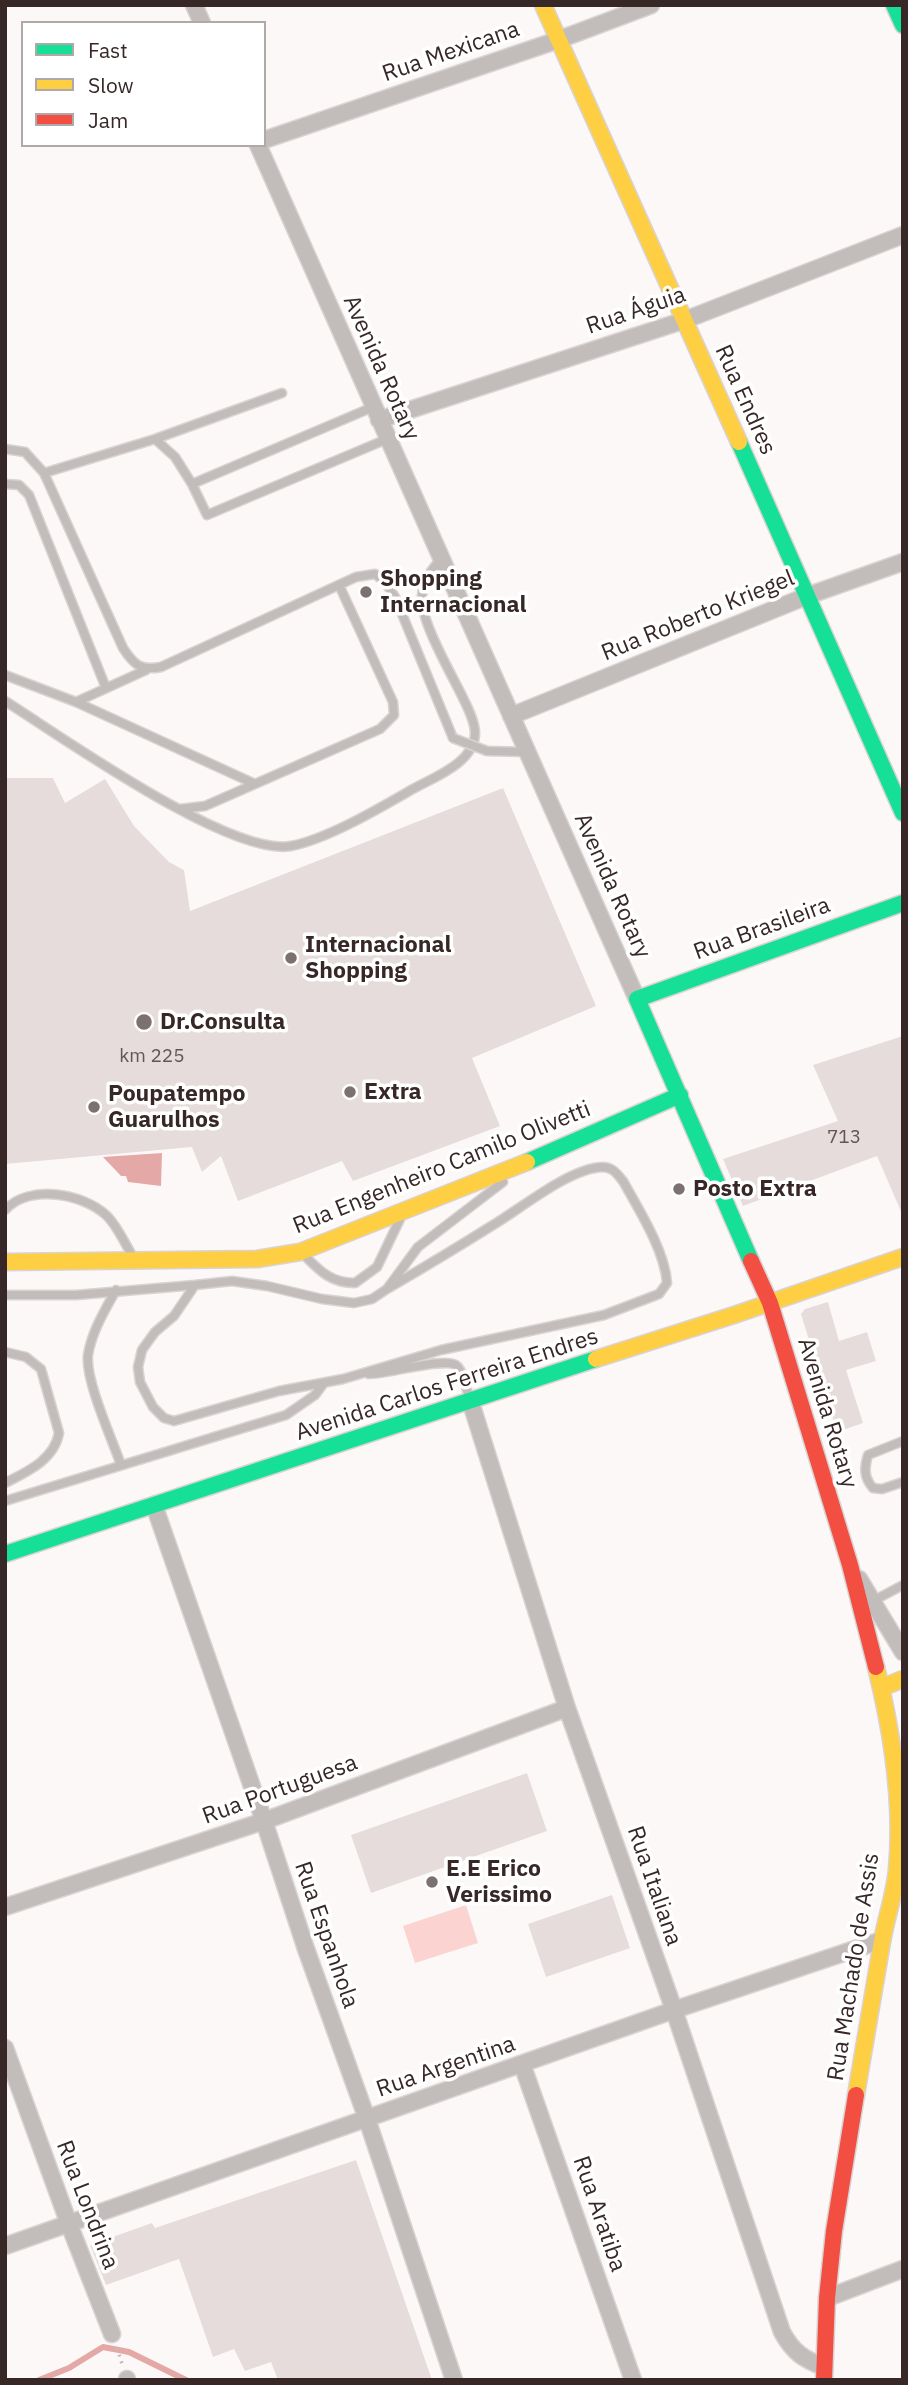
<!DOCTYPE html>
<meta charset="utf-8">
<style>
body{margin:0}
#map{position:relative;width:908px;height:2385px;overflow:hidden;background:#fdf8f8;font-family:"IBM Plex Sans",sans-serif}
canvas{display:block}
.frame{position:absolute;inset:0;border:7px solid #372827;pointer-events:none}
.legend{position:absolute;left:21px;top:21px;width:245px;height:126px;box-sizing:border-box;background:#fff;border:2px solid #afa9a9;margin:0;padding:9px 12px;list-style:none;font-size:21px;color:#372827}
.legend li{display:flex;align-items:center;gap:14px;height:35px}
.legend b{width:35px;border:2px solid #afa9a9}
</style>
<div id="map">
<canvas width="908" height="2385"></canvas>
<div class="frame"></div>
<ul class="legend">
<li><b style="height:9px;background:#16e098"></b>Fast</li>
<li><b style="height:9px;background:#ffcf43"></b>Slow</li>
<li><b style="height:9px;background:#f24e42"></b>Jam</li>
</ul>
</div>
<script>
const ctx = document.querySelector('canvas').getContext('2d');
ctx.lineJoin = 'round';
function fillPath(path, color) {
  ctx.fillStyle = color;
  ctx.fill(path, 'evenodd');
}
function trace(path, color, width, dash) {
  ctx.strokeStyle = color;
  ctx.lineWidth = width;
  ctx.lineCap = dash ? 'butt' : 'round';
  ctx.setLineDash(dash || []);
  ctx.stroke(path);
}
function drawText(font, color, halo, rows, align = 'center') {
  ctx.font = font + ' "IBM Plex Sans",sans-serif';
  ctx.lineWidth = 7;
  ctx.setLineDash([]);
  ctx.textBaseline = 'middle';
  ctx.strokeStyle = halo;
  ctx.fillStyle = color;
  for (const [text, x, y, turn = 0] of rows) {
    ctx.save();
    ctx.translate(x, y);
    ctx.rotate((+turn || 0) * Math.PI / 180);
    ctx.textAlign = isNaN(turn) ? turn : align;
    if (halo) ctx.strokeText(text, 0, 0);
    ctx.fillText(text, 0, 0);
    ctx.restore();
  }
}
const green = new Path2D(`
 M466,1905L478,1943L415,1963L403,1926Z`);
const water = new Path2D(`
 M162,1153L161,1186L128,1182L126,1176H121L103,1157Z`);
const stream = new Path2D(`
 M39,2380L69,2368L103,2347L129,2352L186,2380`);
const building = new Path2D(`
 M5,778H53L65,803L105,779L134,826L169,862L184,870L190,911L503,788L596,1006L472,1058L500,1126L353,1181L342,1161L238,1201L221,1156L202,1172L192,1147L5,1164Z
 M903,1036V1216L877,1156L743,1206L723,1159L838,1121L813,1065Z
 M828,1302L839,1341L867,1332L876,1361L846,1370L863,1423L837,1432L801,1314L805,1309Z
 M527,1773L547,1831L371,1893L351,1835Z
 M612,1895L630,1948L546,1977L528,1924Z
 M356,2160L432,2380H278L271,2362L245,2371L234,2349L213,2357L179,2259L106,2285L90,2245L152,2223L155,2228Z`);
const path = new Path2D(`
 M117,2348L122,2364`);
const lane = new Path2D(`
 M155,439L282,393
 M5,449L25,452L44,473L123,648C134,665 141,671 161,667L356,577L375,574L385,582L395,597L453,738
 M44,473L155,439L175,457L192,484L373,407
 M5,484L19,485L29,495L106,688
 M192,484L207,515L387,439
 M5,675L76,702L255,784
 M5,701C61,736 230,857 291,846C327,839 378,809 411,790C432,778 475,763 475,733C475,722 468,708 463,698C452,675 419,619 422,596C423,581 431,570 441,559
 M76,702L146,670
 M487,751L527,752
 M180,809L205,806L380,729L394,715L393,702L339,585
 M5,1210C29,1184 82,1193 106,1215C117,1225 125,1244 133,1257
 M302,1253C319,1270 330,1283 355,1283L377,1267L400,1219
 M387,1289C423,1268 458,1247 493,1225C522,1208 568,1169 602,1167C613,1167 617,1174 623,1181C639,1210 665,1251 667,1283L659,1294L604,1315L441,1350L343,1379L279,1391L174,1421L164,1418L153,1407L140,1382L138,1367L142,1350L155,1332L174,1316L195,1285L232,1281L267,1286L322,1299L354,1303L372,1299L387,1289L418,1247L503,1182
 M116,1290C105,1310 92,1331 88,1355C85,1380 112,1439 121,1465
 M5,1295H76L195,1285
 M5,1352L26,1357L41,1369L59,1433C54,1460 27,1472 5,1483
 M369,1374C388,1374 447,1356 457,1366C464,1373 466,1388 469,1397
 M903,1441L868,1455C864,1468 864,1478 873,1488L882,1489L903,1482
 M5,1501L286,1415L315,1395L324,1383
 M873,1601L903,1585`);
const street = new Path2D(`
 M194,5L202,23
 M264,140L558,40L651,5
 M258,145L637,999
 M379,420L685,320L903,235
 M511,716L807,596L903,562
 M470,1400L567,1708L674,2010L782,2332C793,2352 803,2359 824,2367
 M154,1505L264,1821L306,1949L367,2119L454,2380
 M859,1579L903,1652
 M5,1907L264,1821L567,1708
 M5,2048L69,2224L112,2334
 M522,2064L633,2380
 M5,2246L674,2010L882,1940
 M827,2298L903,2269
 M127,2380V2379`);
const fast = new Path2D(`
 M894,5L903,25
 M739,442L903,813
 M527,1162L680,1095
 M751,1261L637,999L903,903
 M5,1554L596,1359`);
const slow = new Path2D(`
 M543,5L739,442
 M5,1262L257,1259L300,1252L527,1162
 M596,1359L734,1315L903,1257
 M881,1688L903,1679
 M856,2095C865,2044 873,1993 882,1942C886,1918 895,1893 897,1869C903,1803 892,1731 876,1667`);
const jam = new Path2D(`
 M751,1261L770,1303L850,1565L876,1667
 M824,2380L827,2298L834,2231L856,2095`);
const laneBridge = new Path2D(`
 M453,738L487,751`);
const markers = [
 [366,592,7,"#7c7170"],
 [291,958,7,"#7c7170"],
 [144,1022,9,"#7c7170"],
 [350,1092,7,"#7c7170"],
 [94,1107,7,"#7c7170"],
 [679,1189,7,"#7c7170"],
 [432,1882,7,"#7c7170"]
];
const numberNames = [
 ["km 225",152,1057],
 ["713",844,1138]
];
const streetNames = [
 ["Rua Mexicana",451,52,-19],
 ["Rua Águia",636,311,-19],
 ["Avenida Rotary",381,368,66],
 ["Rua Endres",745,400,66],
 ["Rua Roberto Kriegel",698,616,-22],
 ["Avenida Rotary",612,886,66],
 ["Rua Brasileira",762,929,-20],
 ["Rua Engenheiro Camilo Olivetti",442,1168,-22],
 ["Avenida Carlos Ferreira Endres",447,1385,-18],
 ["Avenida Rotary",827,1413,73],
 ["Rua Portuguesa",280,1790,-20],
 ["Rua Italiana",654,1886,71],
 ["Rua Espanhola",326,1935,71],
 ["Rua Machado de Assis",854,1967,-81],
 ["Rua Argentina",446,2067,-19],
 ["Rua Londrina",87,2205,69],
 ["Rua Aratiba",599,2214,71]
];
const poiNames = [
 ["Shopping",380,579],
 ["Internacional",380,605],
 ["Internacional",305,945],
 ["Shopping",305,971],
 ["Dr.Consulta",160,1022],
 ["Extra",364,1092],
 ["Poupatempo",108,1094],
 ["Guarulhos",108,1120],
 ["Posto Extra",693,1189],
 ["E.E Erico",446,1869],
 ["Verissimo",446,1895]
];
fillPath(green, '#fbd4d2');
fillPath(water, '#e4a9a6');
trace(stream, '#e4a9a6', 6);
fillPath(building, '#e6dcdc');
trace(lane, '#d9d3d3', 11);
trace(street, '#d9d3d3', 19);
trace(fast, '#d9d3d3', 19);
trace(slow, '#d9d3d3', 19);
trace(jam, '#d9d3d3', 19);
trace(path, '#c1bcbc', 3.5, [2, 5]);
trace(lane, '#c2bcbb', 8);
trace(street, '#c2bcbb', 16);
trace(fast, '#16e098', 16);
trace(slow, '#ffcf43', 16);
trace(jam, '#f24e42', 16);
trace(laneBridge, '#d9d3d3', 11, []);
trace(laneBridge, '#c2bcbb', 8);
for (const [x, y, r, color] of markers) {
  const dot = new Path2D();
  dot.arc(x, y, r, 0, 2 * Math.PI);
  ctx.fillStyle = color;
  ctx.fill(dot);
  trace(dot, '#fff', 2.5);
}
drawText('19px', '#635554', null, numberNames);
drawText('23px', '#372827', '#fff', streetNames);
drawText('bold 23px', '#372827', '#fff', poiNames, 'left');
</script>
